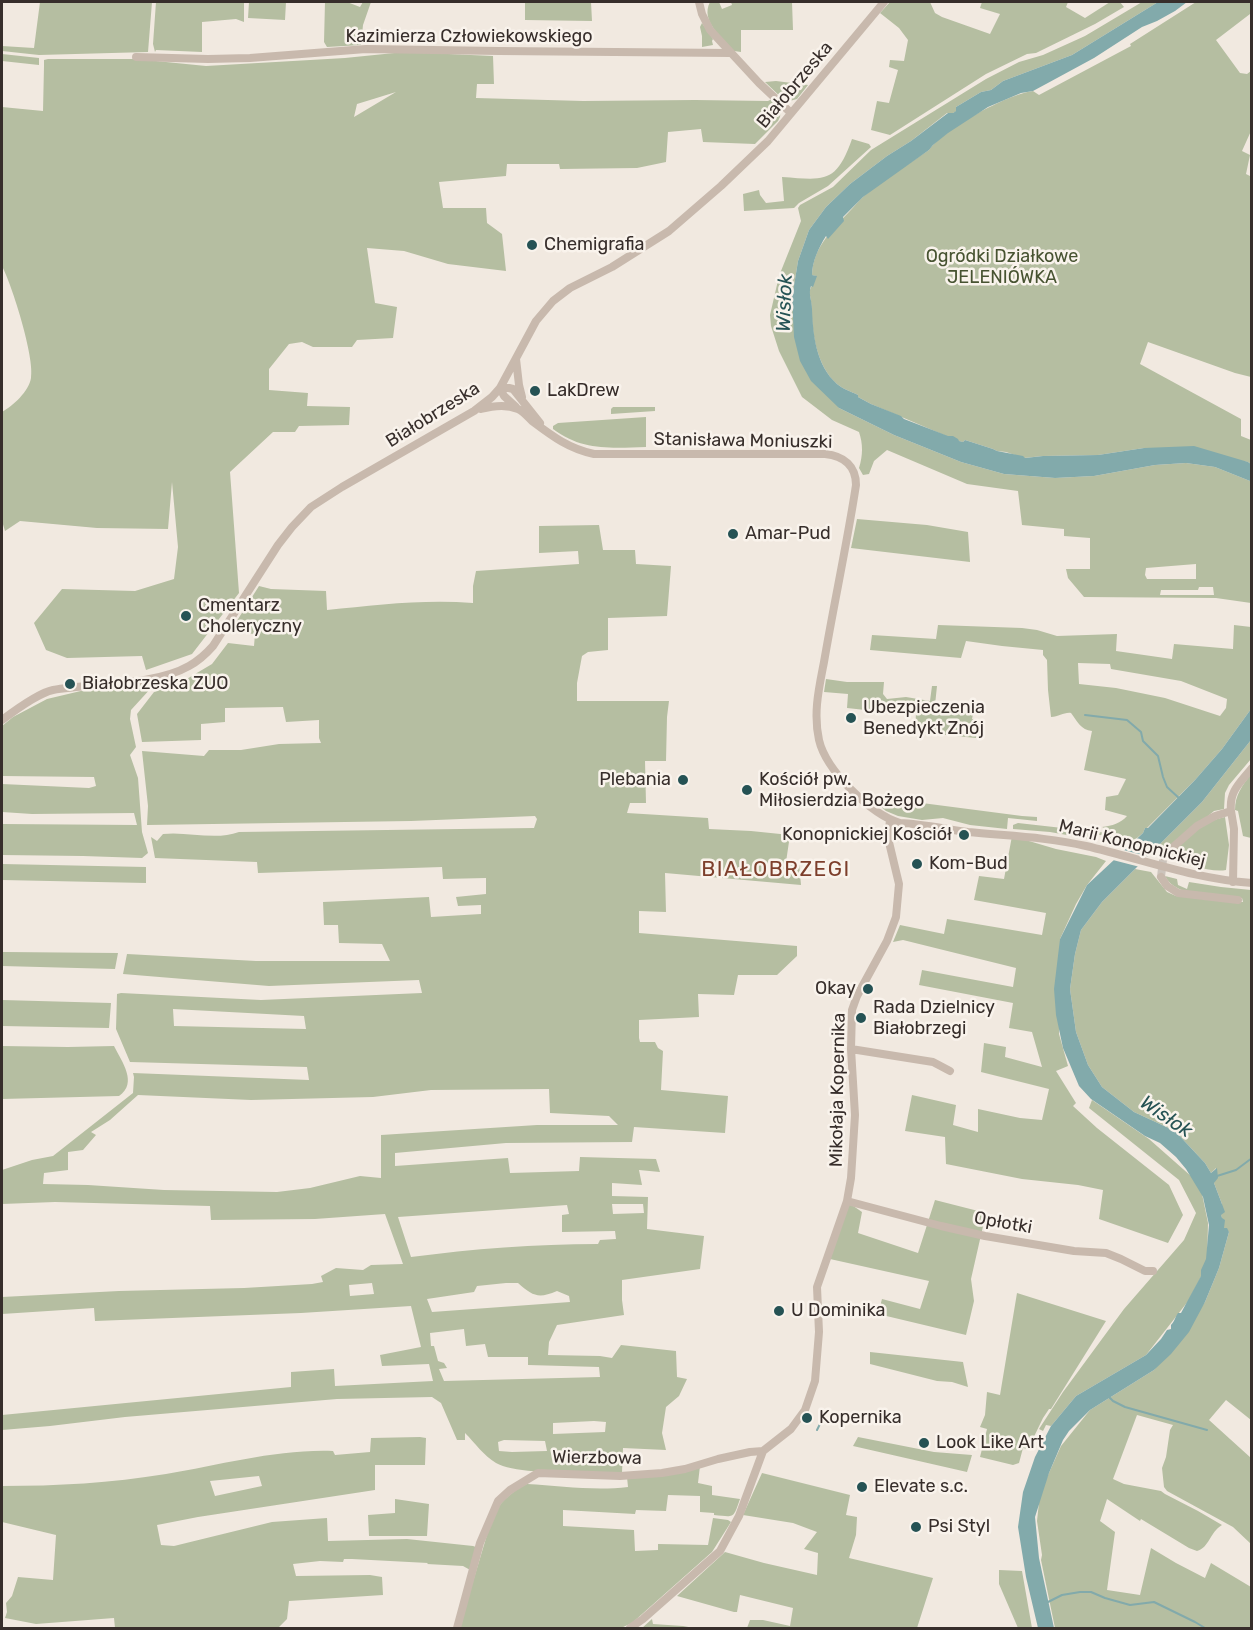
<!DOCTYPE html>
<meta charset="utf-8">
<style>
body{margin:0}
#map{position:relative;width:1253px;height:1630px;overflow:hidden;background:#f1e9e0;font-family:Rubik,sans-serif}
canvas{display:block}
.frame{position:absolute;inset:0;border:3px solid #372e2b;pointer-events:none}
</style>
<div id="map">
<canvas width="1253" height="1630"></canvas>
<div class="frame"></div>
</div>
<script>
const ctx = document.querySelector('canvas').getContext('2d');
ctx.lineJoin = 'round';
function fillPath(path, color) {
  ctx.fillStyle = color;
  ctx.fill(path, 'evenodd');
}
function trace(path, color, width, dash) {
  ctx.strokeStyle = color;
  ctx.lineWidth = width;
  ctx.lineCap = dash ? 'butt' : 'round';
  ctx.setLineDash(dash || []);
  ctx.stroke(path);
}
function drawText(font, color, halo, rows, align = 'center') {
  ctx.font = font + ' Rubik,sans-serif';
  ctx.lineWidth = 5;
  ctx.setLineDash([]);
  ctx.textBaseline = 'middle';
  ctx.strokeStyle = halo;
  ctx.fillStyle = color;
  for (const [text, x, y, turn = 0] of rows) {
    ctx.save();
    ctx.translate(x, y);
    ctx.rotate((+turn || 0) * Math.PI / 180);
    ctx.textAlign = isNaN(turn) ? turn : align;
    if (halo) ctx.strokeText(text, 0, 0);
    ctx.fillText(text, 0, 0);
    ctx.restore();
  }
}
const green = new Path2D(`
 M40,2H152L148,52L39,55L2,51V46L34,48Z
 M156,2H244V22L236,19L202,22V52L156,50L155,52L153,44Z
 M249,2H286L285,20L248,18Z
 M325,2H347L360,7L363,2H371L363,25L361,45L327,47L324,42Z
 M525,2H591L592,21L525,20Z
 M710,2H719L722,9L732,5L731,2H792L793,30H741V52L734,51C722,38 700,21 710,2Z
 M890,2H930L935,13L942,17L990,34L1000,14L980,8L982,2H1068L1066,7L1085,18L1110,2H1120L1124,7L1095,24L1036,53L1027,54L986,74L890,135L871,130L877,101L889,103L898,70L889,67L890,60L904,61L908,40L899,28L880,13Z
 M1142,2H1158L1072,55L1003,81L991,90L981,92L956,107L957,111L953,113H947L911,141L887,156L850,184L826,207L809,230L798,261L792,298L839,408L894,435L961,462L1004,474L1055,478L1094,476L1155,465L1186,463L1215,467L1250,481L1251,603L1216,598L1084,597L1068,578L1066,569H1090V538L1064,536V529L1022,525L1018,491L967,484L887,450L874,461L869,474L863,475L859,468C863,455 863,444 859,432L832,420L802,397L779,351L771,326L770,315L779,276L801,221L798,208L800,205L833,187L871,150L986,79L1019,62L1043,55L1085,36ZM1196,564V579H1147L1145,575L1146,568ZM1199,587H1213L1214,595H1160L1161,590H1198Z
 M1196,2H1251V16L1250,14L1216,40L1240,73L1247,74L1251,71V131L1242,151L1250,155L1246,174L1252,177L1251,377L1235,373L1148,342L1140,364L1241,419V436L1251,440V464L1248,462L1144,448L1098,455L1043,456L1024,458L1006,452L997,451L993,449L965,440L963,442L958,441L871,404L858,397V395C852,392 843,389 837,384C822,371 815,348 813,329C811,316 813,305 809,292L816,276L812,275C813,248 831,231 848,213C854,207 858,201 864,196C884,179 907,165 929,150C945,128 1006,95 1033,91L1039,95L1131,46L1130,44Z
 M702,23L713,39L712,41L713,45L702,47V36L700,27Z
 M404,52L493,56L494,84H477L476,98L583,101L695,100L768,101L772,99L781,108L780,117L778,121L755,144L703,142L701,129L668,132L666,162L637,168L560,169L559,164H507L506,176L439,182L443,208H486L487,223L502,234L506,271L448,264L404,251L367,248L375,303L397,307L393,338L357,340L352,347H313L302,342L289,344L269,369V390L308,393L307,406L350,407L349,425L299,426L295,432H273L230,472L239,593L192,654L146,670L142,656L67,658L46,650L34,623L62,589L135,591L174,579L178,547L172,482L168,529L97,528L20,521L5,531L2,521V412C13,406 29,391 31,378C35,358 12,285 2,266V107L43,111L44,66V60L48,59H136L206,66L345,58ZM396,92L354,117L357,104Z
 M2,54L39,58V65L2,61Z
 M776,81L808,85L797,99L786,102L765,82Z
 M852,139L869,144L871,147L828,186L799,203L794,208L744,211L743,194L759,190L760,195L766,203L784,201L782,177C825,180 836,184 852,139Z
 M613,407H655V411L611,414V409Z
 M646,417V447C611,448 582,451 553,429V426L558,423Z
 M857,519L927,525L968,532L970,562L851,548Z
 M599,525L603,550H635L636,564L671,566L667,616L608,618V650L588,652L582,656L577,683V701H669L667,717L666,761H645L646,803H630L627,813L708,818L709,829L751,831L790,835L786,862L799,863L801,885L665,873L666,912L639,911V933L797,946V956L777,975H738L734,995L698,994L699,1017L639,1020V1038L640,1042H655L658,1048L663,1051L661,1090L728,1096L725,1133L634,1127L632,1142L506,1143L395,1153V1166L508,1158L510,1173L579,1171L580,1157L656,1159L660,1172L639,1170L642,1185L612,1183V1196L648,1197L647,1229L704,1236L700,1269L622,1280V1300L624,1315L557,1325L549,1342L548,1355L600,1356L612,1358L621,1345L676,1351L677,1377L687,1379L679,1396L666,1407L662,1433L666,1450L623,1448L622,1473C593,1472 518,1476 496,1463C484,1456 475,1443 465,1433V1440H457L441,1403L432,1397L337,1399L125,1417L50,1426L2,1430V1415L291,1387V1372L334,1369L335,1386L433,1381L429,1364L382,1366L380,1355L421,1347L411,1306L301,1313L95,1321L94,1308L2,1314V1297L119,1291L244,1288L312,1284L323,1282L321,1276L336,1268L363,1270L371,1265L403,1264L385,1214L315,1219L211,1220L210,1206L55,1202L2,1204V1170L32,1160L53,1156L133,1093L134,1077L133,1073L309,1080L307,1067L130,1062L116,1029L117,994L121,993L261,1000L422,993L419,980L269,986L123,974L127,954L256,961H390L382,944L339,943L338,925H324L323,902L429,897L431,917L481,914V905L458,906L456,897L486,894V878L443,879L442,867L258,873L257,862L155,858L151,837L157,841L163,834C187,831 215,841 239,832L534,828L537,819L535,816L411,821L147,825L148,806L142,751L204,756L209,750H241L279,744L321,743L319,738V720L286,722L283,707L225,708V722L201,724V740L142,742L137,714L154,692L164,687L180,683L212,664L228,643L254,646L255,634L244,633L233,627L259,586L271,589L326,591L327,610C375,605 425,599 473,603V586L476,571L579,564L578,551L539,553V526ZM173,1009L304,1016L306,1029L174,1026ZM549,1089L550,1113L609,1116L618,1125H537L381,1135V1178L360,1176L310,1188L277,1192L164,1190L88,1185L43,1184L44,1173L68,1170V1152L83,1150L96,1135L91,1132L110,1120L138,1095L251,1100L373,1097L431,1090ZM612,1204H643L644,1213L613,1214ZM567,1205L569,1214L562,1215V1232L615,1231L616,1239L600,1240L598,1244C535,1244 473,1249 411,1257L398,1217ZM372,1283L374,1294L350,1296L349,1285ZM506,1283H518C533,1296 538,1299 557,1291L569,1296L570,1302L432,1312L427,1299L474,1292L477,1286ZM464,1329L466,1346L485,1344L488,1357H528V1365L599,1367L600,1377L444,1381L439,1369L447,1368L444,1363L438,1361L434,1346H431L430,1333ZM594,1421L606,1422L605,1432L553,1434V1423ZM504,1440L545,1441L547,1451L512,1452L499,1451L498,1442Z
 M938,625L1022,628L1037,630L1057,636L1117,634L1116,651L1172,659L1174,644L1233,649L1234,625L1251,627V709L1222,749L1195,780L1147,828H1145L1143,833L1125,848L1110,844C1108,835 1105,835 1097,835L1095,840L1050,832L1013,829V825L1018,823L1107,833V829L1102,827C1112,826 1121,823 1127,816L1105,810L1106,797L1118,795L1126,779L1084,770L1092,731C1081,730 1077,721 1071,713C1064,712 1059,717 1051,717L1048,690L1047,660L1043,655V650L1002,646L966,641L961,658L870,650L872,635L936,639ZM1078,663L1110,664L1111,669L1181,681L1227,699L1226,708L1220,716L1165,698L1116,688L1079,684Z
 M826,679L847,682H884L883,694L887,699L906,697L930,701L932,686H937L935,705L974,709L972,719L979,720L976,738L915,732L916,713L902,714L847,708L848,694L824,692Z
 M150,682L152,687L131,710L130,719L136,747L130,755L138,778L142,832L148,853L142,858L83,856L2,855V824L137,825L134,813L32,814L2,812V784L89,788L96,786L94,777L2,776V726L13,717L47,699L85,690Z
 M1251,740V759L1229,785L1225,793L1224,809L1214,811L1160,856L1150,854L1202,802Z
 M1251,774V838L1243,836L1238,811L1235,810C1235,795 1242,786 1251,774Z
 M868,796L1022,816L1037,817V821L1008,818L1007,829L970,825L943,818L922,820L898,816L886,811Z
 M1225,817L1229,845L1226,870C1211,873 1184,863 1168,859C1177,846 1198,827 1211,821C1216,819 1221,818 1225,817Z
 M1012,836L1056,849L1096,857L1106,861L1087,885L1076,904L1060,939L1059,1034L1068,1066L1056,1071L1076,1103L1073,1106L1097,1128L1169,1185L1183,1215L1168,1243L1099,1219L1103,1190L1078,1185L1022,1179L946,1164L945,1137L905,1131L912,1095L956,1105L953,1125L978,1132V1109L1020,1118L1042,1120L1049,1089L981,1072L984,1043L1006,1047L1005,1057L1042,1067L1032,1032L1009,1028L1013,1003L919,985L922,970L1013,987L1016,968L903,940L893,942L900,925L944,934L947,919L1042,935L1046,913L974,900L979,876L1004,879Z
 M2,864L146,867V883L2,880Z
 M1135,869L1151,872L1167,892L1176,896L1222,901L1243,902L1242,898C1220,896 1175,898 1165,876L1177,879L1178,885L1187,889L1189,882L1221,887L1251,890V1420L1226,1400L1209,1420L1251,1458V1544L1233,1527L1167,1491L1164,1487L1162,1468L1166,1457L1170,1430L1173,1425L1137,1415L1113,1479L1124,1484L1161,1491L1165,1494L1198,1511L1222,1525C1210,1532 1209,1548 1197,1551L1189,1548L1141,1519L1140,1521L1107,1499L1100,1521L1115,1532L1107,1590L1140,1595L1151,1548L1176,1563L1205,1578L1211,1563L1251,1587V1628H1055L1041,1560L1042,1555L1037,1521L1040,1493L1061,1446L1090,1410L1154,1370L1205,1302L1219,1268L1229,1232L1224,1228L1221,1215L1222,1204L1214,1183L1216,1168L1211,1173L1205,1163L1175,1131L1134,1112L1102,1087L1088,1065L1076,1032L1070,989L1075,954L1081,930L1102,902Z
 M2,952H6L118,953L115,969L2,966Z
 M2,1000L111,1003L109,1028L2,1026Z
 M2,1046L68,1047L114,1046C122,1062 138,1083 119,1096L2,1099Z
 M1092,1100L1149,1139L1200,1184L1208,1223L1207,1265L1189,1300L1146,1355L1076,1396L1051,1426L1046,1425L1043,1431L1039,1429L1063,1392L1124,1309L1184,1240L1196,1213L1179,1180L1089,1108Z
 M935,1200L986,1213L971,1279L974,1301L966,1335L878,1314L882,1299L920,1309L929,1281L830,1259L849,1203L862,1212L858,1233L918,1253Z
 M1017,1293L1106,1321L1051,1409H1049L1043,1418L1028,1449L1023,1448L1019,1463L1013,1465L980,1457L987,1429L980,1427L985,1415L987,1392L1000,1395Z
 M870,1352L963,1362L968,1387L952,1382L937,1381L870,1364Z
 M420,1437L426,1438L425,1465H375V1490L198,1517L157,1525L161,1545L174,1546L272,1522L327,1518L328,1541L407,1539L473,1546L476,1547L472,1571L463,1566L427,1564L428,1563L352,1559H344L343,1562L320,1561L293,1564L296,1576L370,1575L382,1577L383,1595L289,1601L287,1619L278,1628H115L114,1618L36,1624L5,1618L7,1612L6,1603L12,1596L18,1577L53,1580L56,1535L2,1522V1486C57,1486 111,1483 166,1474C221,1465 277,1449 333,1451L335,1455L370,1452L371,1438ZM259,1476L262,1486L215,1496L210,1481Z
 M858,1437L934,1452L972,1455L967,1472L853,1446Z
 M700,1466L698,1483L712,1486V1495L740,1499C733,1519 735,1517 714,1515V1513L700,1512V1496L668,1495L666,1511L636,1510L635,1514L563,1510V1526L634,1530L635,1551L658,1550V1544L708,1545L713,1518L728,1520L731,1522L712,1552L632,1623L621,1628H459L490,1525L498,1507L505,1499L521,1486L527,1484C560,1486 595,1491 628,1487L627,1477Z
 M762,1473L850,1495L846,1515L857,1517L856,1535L849,1558L933,1578L917,1628H747L750,1620H763L790,1626L793,1608L740,1595L737,1612H734L677,1596L725,1552L764,1563L817,1575L818,1553L804,1549L817,1532L793,1523L743,1515Z
 M395,1499L429,1504L427,1536H369L368,1515L395,1513Z
 M999,1570L1022,1571L1032,1628H1039H1018L999,1584Z
 M652,1619L653,1624L683,1626L694,1628H642Z`);
const water = new Path2D(`
 M1158,2H1187L1175,11L1157,21L1142,27L1094,58L1046,84L1033,91L1021,93L988,107L948,133L933,145L929,150L863,197L843,217L844,221L828,239L826,236C819,247 812,262 812,275L817,276L813,287L811,286C808,294 812,300 812,309C813,335 816,365 837,384C843,389 852,392 858,395V397L871,404L901,416L904,419L948,436H953L958,439L959,441L963,442L965,440L993,449L997,451L1023,456L1025,458L1043,456L1098,455L1144,448L1194,446L1248,462L1251,464V485L1250,481L1215,467L1186,463L1155,465L1094,476L1055,478L1004,474L961,462L894,435L839,408L811,381L800,361L794,337L792,298L798,261L809,230L826,207L850,184L887,156L911,141L948,113H953L956,111V107L981,92L991,90L1003,81L1072,55Z
 M1251,709V740L1202,802L1102,902L1081,930L1075,954L1070,989L1076,1032L1088,1065L1102,1087L1134,1112L1175,1131L1205,1163L1211,1173L1217,1168L1218,1178L1214,1183L1225,1212L1221,1215L1222,1218L1225,1220L1224,1228H1227L1229,1232L1219,1268L1205,1302L1189,1332L1171,1354L1154,1370L1090,1410L1069,1431L1063,1440L1049,1473L1035,1517L1039,1558L1054,1628H1038L1026,1577L1018,1527L1023,1492L1035,1457L1051,1426L1076,1396L1146,1355L1161,1339L1167,1330L1171,1329V1325C1175,1321 1175,1317 1178,1313H1181L1201,1276V1270L1206,1259L1209,1225L1203,1197L1186,1169L1176,1157L1160,1143L1145,1136L1091,1099L1079,1086L1063,1048L1056,1015L1054,989L1060,939L1087,885L1143,833L1145,828H1148L1195,780L1222,749Z`);
const pier = new Path2D(`
 M1120,849L1150,857L1140,867L1109,859Z`);
const stream = new Path2D(`
 M1085,715L1127,720L1141,732L1143,741L1158,756L1163,777L1167,787L1180,799
 M1217,1176L1236,1170L1252,1158
 M1108,1396L1113,1401L1125,1407L1207,1430
 M817,1430L825,1414
 M1048,1602L1062,1595L1080,1592H1091L1105,1598L1130,1605L1154,1602L1195,1622L1205,1628`);
const minorTunnel = new Path2D(`
 M1161,877L1163,860`);
const minor = new Path2D(`
 M699,2L702,14L710,30L759,83L791,113
 M136,57L208,59L250,58L366,49L499,51L730,53
 M516,359L519,385L522,397
 M500,388H509L513,389L540,423
 M500,388L504,396L516,407
 M481,409C492,406 506,404 518,409C523,411 528,417 532,421C552,436 569,449 594,454H825C844,456 856,466 856,485C847,544 834,603 824,662C819,688 813,713 819,740C826,770 870,814 900,823C922,824 945,829 968,832C1007,836 1047,837 1086,846C1142,859 1194,879 1252,883
 M2,720C14,711 38,693 53,690C93,683 154,686 189,666C198,661 206,654 213,646L278,545L292,527L311,507L342,487L474,411L492,397L500,388L536,321L553,301L570,288L612,267L669,231L721,186L768,141L884,2
 M1231,811L1234,829L1233,882
 M1163,856L1197,826L1215,816L1231,811C1229,791 1240,783 1252,768
 M1161,877L1167,886L1178,893L1238,900
 M851,1049L933,1062L950,1071
 M847,1201L941,1226L985,1236L1074,1251L1106,1253L1121,1259L1145,1271H1153
 M457,1628L480,1543L498,1501L510,1490L538,1473L620,1476L662,1473L685,1469L718,1459L750,1452L763,1451
 M630,1628L643,1619L720,1551L739,1516L763,1451L791,1429L805,1410L815,1381L819,1332L817,1287L847,1201L851,1178L855,1115L851,1049L852,1010L857,996L887,941L896,917L899,884L888,838L890,820`);
const markers = [
 [532,245,6,"#255254"],
 [535,391,6,"#255254"],
 [733,534,6,"#255254"],
 [186,616,6,"#255254"],
 [70,684,6,"#255254"],
 [851,718,6,"#255254"],
 [683,780,6,"#255254"],
 [747,790,6,"#255254"],
 [964,835,6,"#255254"],
 [917,864,6,"#255254"],
 [868,989,6,"#255254"],
 [861,1018,6,"#255254"],
 [779,1311,6,"#255254"],
 [807,1418,6,"#255254"],
 [924,1443,6,"#255254"],
 [862,1487,6,"#255254"],
 [916,1527,6,"#255254"]
];
const streetNames = [
 ["Kazimierza Człowiekowskiego",469,37],
 ["Białobrzeska",795,85,-50],
 ["Białobrzeska",433,415,-32],
 ["Stanisława Moniuszki",743,441,1],
 ["Marii Konopnickiej",1132,844,14],
 ["Mikołaja Kopernika",838,1090,-89],
 ["Opłotki",1003,1223,10],
 ["Wierzbowa",597,1458,1]
];
const poiNames = [
 ["Chemigrafia",544,245],
 ["LakDrew",547,391],
 ["Amar-Pud",745,534],
 ["Cmentarz",198,606],
 ["Choleryczny",198,627],
 ["Białobrzeska ZUO",82,684],
 ["Ubezpieczenia",863,708],
 ["Benedykt Znój",863,729],
 ["Plebania",671,780,"right"],
 ["Kościół pw.",759,780],
 ["Miłosierdzia Bożego",759,801],
 ["Konopnickiej Kościół",952,835,"right"],
 ["Kom-Bud",929,864],
 ["Okay",856,989,"right"],
 ["Rada Dzielnicy",873,1008],
 ["Białobrzegi",873,1029],
 ["U Dominika",791,1311],
 ["Kopernika",819,1418],
 ["Look Like Art",936,1443],
 ["Elevate s.c.",874,1487],
 ["Psi Styl",928,1527]
];
const parkNames = [
 ["Ogródki Działkowe",1002,257],
 ["JELENIÓWKA",1002,278]
];
const waterNames = [
 ["Wisłok",785,303,-88],
 ["Wisłok",1166,1117,34]
];
const quarterNames = [
 ["BIAŁOBRZEGI",776,870]
];
fillPath(green, '#b5bea1');
fillPath(water, '#82aaab');
fillPath(pier, '#f1e9e0');
trace(stream, '#82aaab', 2);
trace(minorTunnel, '#ccc4bc', 8, [8, 4]);
trace(minor, '#c8b9ad', 8);
for (const [x, y, r, color] of markers) {
  const dot = new Path2D();
  dot.arc(x, y, r, 0, 2 * Math.PI);
  ctx.fillStyle = color;
  ctx.fill(dot);
  trace(dot, '#f9f3ec', 2);
}
drawText('18px', '#372e2b', '#f9f3ec', streetNames);
drawText('18px', '#372e2b', '#f9f3ec', poiNames, 'left');
drawText('18px', '#475331', '#f9f3ec', parkNames);
drawText('italic 20px', '#255254', '#f9f3ec', waterNames);
ctx.letterSpacing = '1.5px';
drawText('21px', '#7d3f2c', '#f9f3ec', quarterNames);
ctx.letterSpacing = '0px';
</script>
